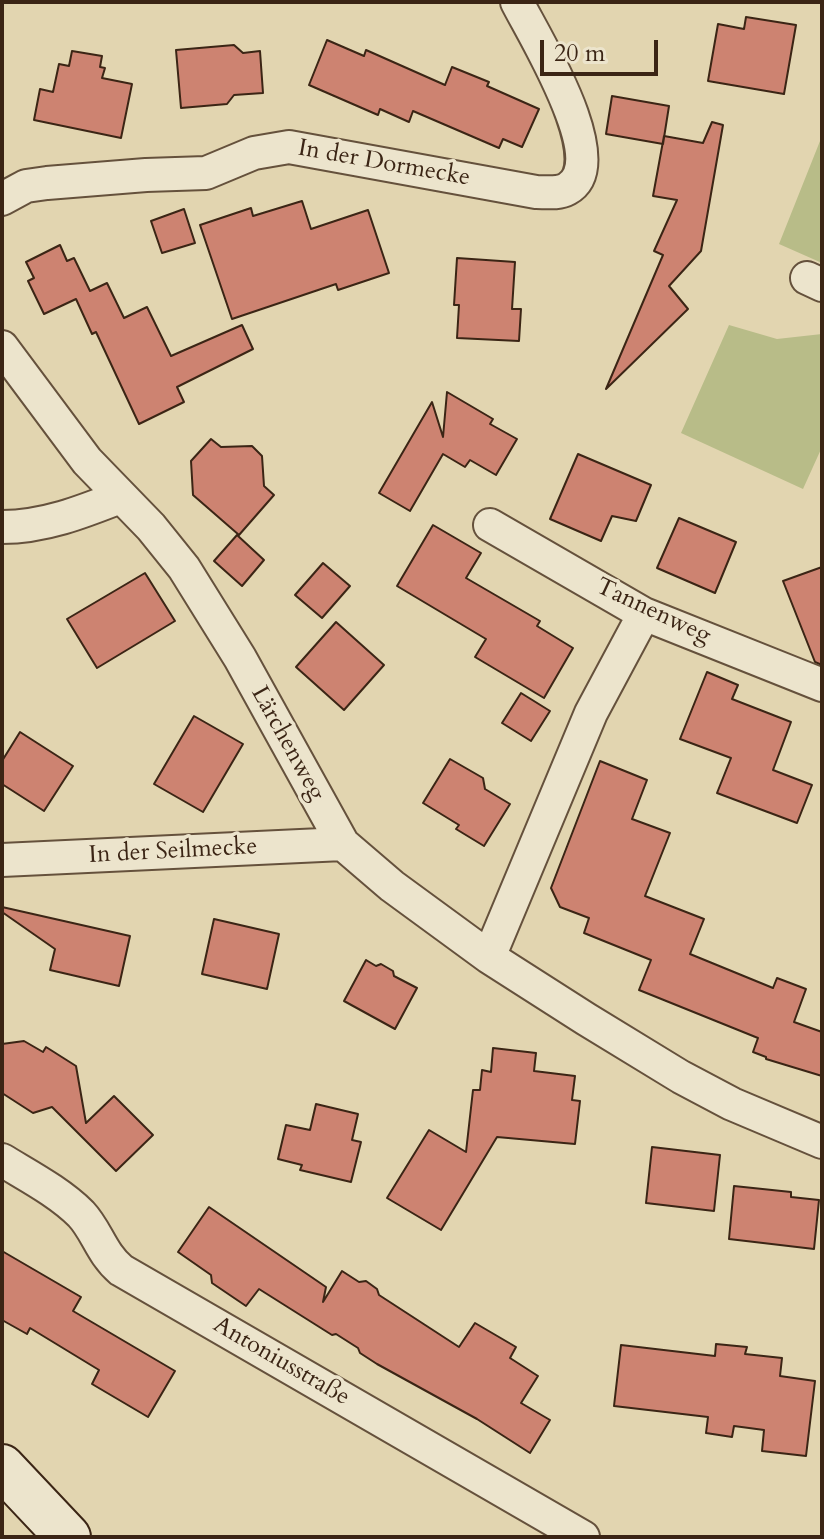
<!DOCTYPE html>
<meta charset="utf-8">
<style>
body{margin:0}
#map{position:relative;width:824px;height:1539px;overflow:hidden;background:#e2d5b0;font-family:Cardo,serif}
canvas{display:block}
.frame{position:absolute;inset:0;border:4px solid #3b2515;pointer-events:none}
.scale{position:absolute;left:540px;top:40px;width:118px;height:36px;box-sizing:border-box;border:4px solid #3b2515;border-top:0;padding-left:10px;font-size:24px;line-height:28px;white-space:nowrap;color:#3b2515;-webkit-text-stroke:6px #ece4cc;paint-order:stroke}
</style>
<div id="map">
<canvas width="824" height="1539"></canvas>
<div class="frame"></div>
<div class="scale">20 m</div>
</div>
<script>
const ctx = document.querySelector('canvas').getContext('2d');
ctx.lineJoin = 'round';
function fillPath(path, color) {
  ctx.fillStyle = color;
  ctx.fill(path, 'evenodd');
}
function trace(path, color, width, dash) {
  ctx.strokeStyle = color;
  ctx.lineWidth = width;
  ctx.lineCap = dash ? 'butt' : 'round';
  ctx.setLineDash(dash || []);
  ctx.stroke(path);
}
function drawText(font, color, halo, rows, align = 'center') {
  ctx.font = font + ' Cardo,serif';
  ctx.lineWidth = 7;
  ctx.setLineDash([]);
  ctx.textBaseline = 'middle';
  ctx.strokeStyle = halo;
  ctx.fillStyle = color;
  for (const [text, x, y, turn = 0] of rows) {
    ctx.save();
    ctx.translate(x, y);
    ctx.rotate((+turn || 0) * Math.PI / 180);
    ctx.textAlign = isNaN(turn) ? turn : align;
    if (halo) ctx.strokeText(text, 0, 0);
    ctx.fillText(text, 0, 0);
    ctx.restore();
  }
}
const green = new Path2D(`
 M822,136V263L779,244Z
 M729,325L777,339L822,334V447L803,489L681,433Z`);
const building = new Path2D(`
 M746,17L796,25L784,94L708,81L718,24L744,29Z
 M327,40L364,56L366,50L445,85L452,67L489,82L487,86L539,109L522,147L503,139L499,148L413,111L409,122L380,109L378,115L309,85Z
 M234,45L243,53L260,51L263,93L234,95L227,104L181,108L176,50Z
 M72,51L102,56L100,67L105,68L102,78L132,84L121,138L34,120L40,89L53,92L59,64L69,66Z
 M612,96L669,106L663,144L606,134Z
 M712,122L723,125L701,251L669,286L688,309L606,389L663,255L654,251L677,200L653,196L664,136L703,143Z
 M302,201L311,229L368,210L389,273L338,290L336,284L232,319L200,225L251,208L253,216Z
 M184,209L195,243L162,253L151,221Z
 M60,245L67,261L74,258L90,291L107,283L124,318L147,307L171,356L242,325L253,349L177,387L184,402L139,424L96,332L92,334L76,299L44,314L28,281L34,278L26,262Z
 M457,258L515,262L512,309H521L519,341L457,338L459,305H454Z
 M447,392L493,419L490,424L517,439L496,475L470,460L465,467L443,454L410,511L379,493L432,402L443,437Z
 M211,439L221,447L252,446L262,456L264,486L274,495L239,535L193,495L191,461Z
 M578,454L651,485L636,521L612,516L601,541L550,519Z
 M679,518L736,542L715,593L657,568Z
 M433,525L481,553L466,578L540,621L537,626L573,648L544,698L475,657L486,639L397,586Z
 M237,535L264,560L242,586L214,561Z
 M323,563L350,586L322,618L295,595Z
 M822,567V665L815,662L783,581Z
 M145,573L175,621L97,668L67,619Z
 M336,622L384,665L344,710L296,667Z
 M707,672L738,685L732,699L791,722L773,770L812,785L797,823L717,793L731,758L680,739Z
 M521,693L550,711L531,741L502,723Z
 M194,716L243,744L203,812L154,784Z
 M20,732L73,766L44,811L2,784V761Z
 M450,759L483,778L485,789L510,804L484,846L456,829L459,825L423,803Z
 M600,761L647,780L632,819L670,833L645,896L704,919L690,954L773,988L777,978L806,989L794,1022L822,1032V1076L766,1059V1057L753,1052L758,1038L639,990L651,960L584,933L589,918L560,907L551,888Z
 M2,907L130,936L119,986L50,970L55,949L2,912Z
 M214,919L279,934L267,989L202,974Z
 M366,960L376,966L381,964L393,971L394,976L417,988L395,1029L344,1001Z
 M24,1041L43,1052L46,1047L76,1066L86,1123L114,1096L153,1135L116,1171L52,1107L33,1113L2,1093V1044Z
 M493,1048L536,1053L534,1071L575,1076L572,1100L580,1101L575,1144L497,1137L441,1230L387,1198L429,1130L466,1152L473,1090H480L482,1070L491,1072Z
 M316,1104L358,1114L352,1140L361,1142L351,1182L300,1170L302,1165L278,1159L286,1125L310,1130Z
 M652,1147L720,1155L714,1211L646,1203Z
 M734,1186L791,1192V1197L819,1200L814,1249L729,1239Z
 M209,1207L326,1287L323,1302L342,1271L359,1282L366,1281L377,1289L379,1295L459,1347L475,1323L516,1347L510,1358L538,1376L521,1403L550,1420L530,1453L477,1419L377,1364L360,1353L358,1348L336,1334L332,1335L259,1289L246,1306L212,1283L211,1275L178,1252Z
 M2,1251L81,1297L73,1311L175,1371L148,1417L92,1384L99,1370L30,1328L27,1334L2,1320Z
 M716,1344L747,1347L745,1354L782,1358L780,1376L815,1381L806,1456L762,1451L764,1430L734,1426L732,1437L706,1433L708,1417L614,1406L621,1345L715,1356Z`);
const street = new Path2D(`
 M2,199L26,186L47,183L146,175L206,173L254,153L289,147L536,192C546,192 558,194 567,189C614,163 533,34 517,2
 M807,278L822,285
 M2,347L87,461L151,527L184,568L240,658L343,844L392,886L489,957L586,1019L681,1077L732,1104L822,1142
 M490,525L644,614L822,685
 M2,527C44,527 82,512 120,497
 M2,860L343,844
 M489,957L591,713L644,614
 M2,1160C28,1176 59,1192 81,1214C97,1231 101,1253 121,1270L583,1537`);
const secondary = new Path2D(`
 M2,1467L68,1537`);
const streetNames = [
 ["In der Dormecke",384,164,10],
 ["Tannenweg",653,612,25],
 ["Lärchenweg",287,744,61],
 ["In der Seilmecke",173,852,-3],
 ["Antoniusstraße",281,1362,30]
];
fillPath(green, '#b8bc88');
fillPath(building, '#cd8371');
trace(building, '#3b2515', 2);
trace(street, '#65513c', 36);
trace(secondary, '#3b2515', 48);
trace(street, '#ece4cc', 32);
trace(secondary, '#ece4cc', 44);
drawText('24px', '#3b2515', '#ece4cc', streetNames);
</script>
